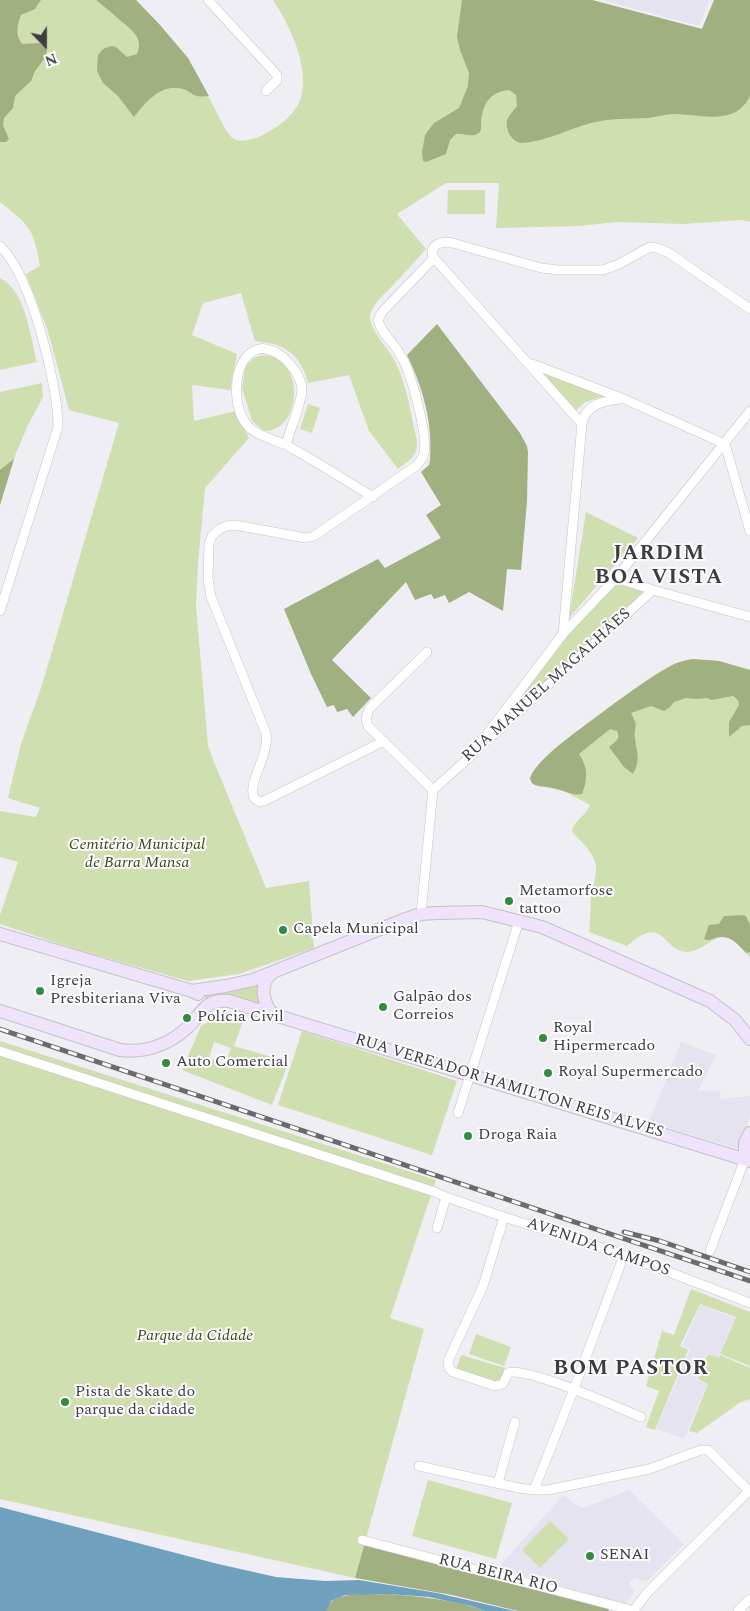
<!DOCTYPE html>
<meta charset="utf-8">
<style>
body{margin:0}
#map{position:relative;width:750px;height:1611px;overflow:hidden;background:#efeef4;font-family:Spectral,serif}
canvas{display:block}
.north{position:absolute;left:20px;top:20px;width:50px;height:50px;-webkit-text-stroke:4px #fcfbfe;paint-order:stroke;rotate:158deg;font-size:14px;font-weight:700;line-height:20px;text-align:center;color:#3d3d3f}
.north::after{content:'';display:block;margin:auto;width:18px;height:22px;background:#3d3d3f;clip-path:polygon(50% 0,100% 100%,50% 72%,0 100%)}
</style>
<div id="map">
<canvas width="750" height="1611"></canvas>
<div class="north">N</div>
</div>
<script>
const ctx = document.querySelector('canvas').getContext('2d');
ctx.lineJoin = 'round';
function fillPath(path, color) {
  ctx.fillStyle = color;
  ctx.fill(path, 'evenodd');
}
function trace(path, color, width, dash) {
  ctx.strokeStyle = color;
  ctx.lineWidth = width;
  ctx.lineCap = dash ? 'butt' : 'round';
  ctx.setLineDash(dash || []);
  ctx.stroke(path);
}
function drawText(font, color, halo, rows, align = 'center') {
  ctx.font = font + ' Spectral,serif';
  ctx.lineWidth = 4;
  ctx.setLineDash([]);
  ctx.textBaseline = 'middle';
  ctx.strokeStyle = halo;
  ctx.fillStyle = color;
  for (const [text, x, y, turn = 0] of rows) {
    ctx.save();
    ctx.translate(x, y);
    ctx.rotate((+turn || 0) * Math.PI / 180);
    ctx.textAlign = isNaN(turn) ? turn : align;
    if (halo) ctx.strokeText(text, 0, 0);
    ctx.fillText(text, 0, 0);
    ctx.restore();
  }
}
const built = new Path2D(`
 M602,0H709L699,26Z
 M681,1042L716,1055L698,1091L719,1090L721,1099L750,1096V1115L739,1149L649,1122Z
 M700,1305L735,1318L718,1357L708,1353L696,1380L707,1384L684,1439L656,1429L690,1349L682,1346Z
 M629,1490L684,1544L648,1580L642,1581L634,1578L629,1584L634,1591L633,1594L624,1604L498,1568L563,1495L579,1507L583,1508Z`);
const green = new Path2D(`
 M0,0H136L160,25L188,58L227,132C230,135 232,139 236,140C253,145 283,125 293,112C300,104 303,93 303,83C304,55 288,23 273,0H592L702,29L714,0H750V222L741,220L727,221L684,224L618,222L579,226L496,228L499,183H446L397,214L426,249C416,260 406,272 395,283C387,292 375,301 371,312C366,325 385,345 392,356C407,381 410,412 417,440C418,457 409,460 398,469L369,431L349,375L308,383C300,353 285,344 255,341L241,293L203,303L192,335L237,354L230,390L192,385L194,421L235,411L249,438L205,488L198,563L196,606L208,745L212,757L266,888L309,881L314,948L239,974L188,981L72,948L0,924V915L18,862L0,857V811L36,817L40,808L8,798L21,744L42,685L119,423L69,410L48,331L26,274L40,266C33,227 30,226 0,202Z
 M448,190H485V214H447Z
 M0,278C26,291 30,336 37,362L0,370Z
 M263,355C306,357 303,431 264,431L252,421L242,388L245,367L253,358Z
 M541,370L605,396L585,402L575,411Z
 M42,383L43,397L28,425L16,453L0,505V392Z
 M308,404L320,408L312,433L300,429Z
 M586,512L638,538L569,618Z
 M616,578L653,590L497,727L561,638Z
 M693,659L719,661L750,670V957C731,936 727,930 702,947C698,949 693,952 687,952C660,950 665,913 627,946L589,932C591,919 590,908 591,896C592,888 595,880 596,873C598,855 583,844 573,833L572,829C576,820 587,814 590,805L564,791L534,785L530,780C531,759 649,677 671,665C678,662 685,660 693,659Z
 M256,985L259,988L261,1004L206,1000L203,994Z
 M226,1012L244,1018L234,1046L275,1058L273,1065L286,1069L272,1105L182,1070L201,1026ZM214,1042L231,1048L225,1064L209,1059Z
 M302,1031L457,1081L432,1155L278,1105Z
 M0,1041L436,1180L390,1318L424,1329L355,1578L0,1499Z
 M691,1289L750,1312V1366L720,1354L736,1317L700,1304L680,1346L688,1350L655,1430L646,1427L659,1391L646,1386L662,1331L674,1335Z
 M476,1334L511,1347L504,1366L469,1354Z
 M708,1354L718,1357L720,1355L750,1368V1399L741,1402L697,1433L689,1431L708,1384L698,1379Z
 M461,1355L505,1368L500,1383L456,1370Z
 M428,1480L512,1503L496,1559L412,1536Z
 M550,1521L569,1539L540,1568L522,1550Z`);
const forest = new Path2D(`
 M0,0H41L35,9L21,15C17,25 15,35 22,44L39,43L45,46L47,50L45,58L35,71L31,81L15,96L13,108L4,118L3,125L9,139L6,142H0Z
 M96,0H136L160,25L188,58L209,96C205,96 200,97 197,96C192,95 188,90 183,89C161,83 146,102 134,117L118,96L103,83L97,71L98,55L103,49L111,46L116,47L127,57L137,54C144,38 132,30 121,21C113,14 105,7 96,0Z
 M462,0H592L702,29L714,0H750V96C735,127 701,114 674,114C665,114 657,117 648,118C628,119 610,118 591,123C568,129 545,142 522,143C512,142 505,130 507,120C509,115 514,110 517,106L516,95L509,90C490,92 483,103 481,122C481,126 482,130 479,133C473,138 463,133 456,134L450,140L446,154L426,162L423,161L422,152L425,135L434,123L459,108L468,86L469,73L460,50L457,37Z
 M437,324L520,433L527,446L528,452L527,501L521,570L507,569L503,611L469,592L449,603L445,595L434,599L431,594L415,600L406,582L332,660L371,698L353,717L347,709L337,712L334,705L327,707L311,674L284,609L378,559L385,568L441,538L426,515L441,505L421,472L429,465L430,460C433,423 423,388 407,355Z
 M14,459L0,505V470Z
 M693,659L719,661L750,670V725L742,726L729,737V722L739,705L738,700L733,696L711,700L707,698L698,699L686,698L674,702L669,708L664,711L651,706L631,713C640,729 633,726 635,739C637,754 641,759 633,774L624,767L609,747C615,742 621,739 617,731L610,729L579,754C588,767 588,779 582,794C572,796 563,790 553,788C545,786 539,788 532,783L530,778C539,755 587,725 607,709C628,694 648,678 671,666C678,662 685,660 693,659Z
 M742,915L746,916L750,925V952L746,953C739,945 730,935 719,937C712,938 710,942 704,939L709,925L719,924L724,916Z
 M365,1542L587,1603L608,1609L609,1611H518L452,1595L355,1578Z
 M388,1594C421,1597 454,1599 485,1611H326C330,1589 371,1595 388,1594Z`);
const water = new Path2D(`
 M0,1507L218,1564L276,1577L325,1581L359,1580L437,1593L515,1611H485L471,1606L429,1597L388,1594L345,1595L331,1601L326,1611H0Z`);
const street = new Path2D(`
 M208,0L277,75V80L266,91
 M0,246C31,275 58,384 58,427L0,611
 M532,364L624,399L725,444L750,531
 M582,424C585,405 604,400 622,399
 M286,445C290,428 301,406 302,390C302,380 295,370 289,363C283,356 275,351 266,349C257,347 249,353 244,360C233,378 234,409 247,425C257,437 275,439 288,446C317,462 345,480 373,497
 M616,578L653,590L750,617
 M563,634L582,424L434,258C428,247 438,242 449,242L541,268L559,270H603L619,264L650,247L657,248L669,253L750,309
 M427,652L369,709L366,719L368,726L433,790
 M384,741L264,801L260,802L254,798C247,782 270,755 266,733L211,597L208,579L209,544L212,536L218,530L226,526L235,525L306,538L314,536L416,466C420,462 423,458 424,453C428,435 411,372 401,356C395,343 381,334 378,320L382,312L434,258
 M483,744L653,590
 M469,758L563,634L616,578L750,411
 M433,790L472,755
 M421,914L433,790
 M0,1051L435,1192L446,1197L504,1217L624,1255L750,1303
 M458,1113L519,921
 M504,1217L483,1286L448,1361L449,1368L453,1372L495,1386L503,1384L508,1373C526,1366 619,1408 641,1417
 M437,1228L446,1197
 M710,1251L745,1159
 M419,1466L519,1488L534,1490H548L649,1469L701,1450H708L749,1491
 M498,1483L515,1422
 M534,1490L574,1389L624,1255
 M362,1540L635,1611
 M634,1610L647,1593L750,1490
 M738,1611L750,1599`);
const secondary = new Path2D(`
 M0,934L192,991L198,994
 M272,973C258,984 263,1007 276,1016
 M192,991L226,986L253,980L403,920L421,914L437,913L482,912L542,927L710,1001L735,1020L750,1039
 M0,1011L120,1050C145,1053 169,1045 188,1027C202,1013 206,998 229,1001L750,1161
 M745,1159V1143L750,1133`);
const rail = new Path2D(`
 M0,1029L750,1281
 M624,1232L660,1241L750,1272`);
const markers = [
 [509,901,5,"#318c3d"],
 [283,930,5,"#318c3d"],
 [40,991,5,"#318c3d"],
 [383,1007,5,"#318c3d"],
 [187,1018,5,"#318c3d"],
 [543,1038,5,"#318c3d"],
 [166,1063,5,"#318c3d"],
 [548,1073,5,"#318c3d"],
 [468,1136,5,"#318c3d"],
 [65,1402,5,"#318c3d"],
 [590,1556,5,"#318c3d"]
];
const streetNames = [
 ["RUA MANUEL MAGALHÃES",547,686,-42],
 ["RUA VEREADOR HAMILTON REIS ALVES",509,1087,17],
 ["AVENIDA CAMPOS",598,1248,19],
 ["RUA BEIRA RIO",498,1575,14]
];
const parkNames = [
 ["Cemitério Municipal",137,846],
 ["de Barra Mansa",137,864],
 ["Parque da Cidade",195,1337]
];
const poiNames = [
 ["Metamorfose",519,892],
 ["tattoo",519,910],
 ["Capela Municipal",293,930],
 ["Igreja",50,982],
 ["Presbiteriana Viva",50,1000],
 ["Galpão dos",393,998],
 ["Correios",393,1016],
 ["Polícia Civil",197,1018],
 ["Royal",553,1029],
 ["Hipermercado",553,1047],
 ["Auto Comercial",176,1063],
 ["Royal Supermercado",558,1073],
 ["Droga Raia",478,1136],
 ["Pista de Skate do",75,1393],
 ["parque da cidade",75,1411],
 ["SENAI",600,1556]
];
const districtNames = [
 ["JARDIM",659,555],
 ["BOA VISTA",659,579],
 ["BOM PASTOR",631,1370]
];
fillPath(built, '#e5e3f0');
fillPath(green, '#cfdfb0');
fillPath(forest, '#a0b080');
fillPath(water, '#6fa1bf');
trace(street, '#c3c2c8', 10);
trace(secondary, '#c3c2c8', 14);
trace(street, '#fff', 9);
trace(secondary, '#eee3fa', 12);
trace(rail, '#6a696c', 5);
trace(rail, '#fcfbfe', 3, [9]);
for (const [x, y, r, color] of markers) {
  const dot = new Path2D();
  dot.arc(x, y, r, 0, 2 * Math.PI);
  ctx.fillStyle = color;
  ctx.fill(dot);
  trace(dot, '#fcfbfe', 2);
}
drawText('16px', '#3d3d3f', '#fcfbfe', streetNames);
drawText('italic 16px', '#3a4912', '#fcfbfe', parkNames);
drawText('16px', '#3d3d3f', '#fcfbfe', poiNames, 'left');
ctx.letterSpacing = '1px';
drawText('bold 21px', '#3d3d3f', '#fcfbfe', districtNames);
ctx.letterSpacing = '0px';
</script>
